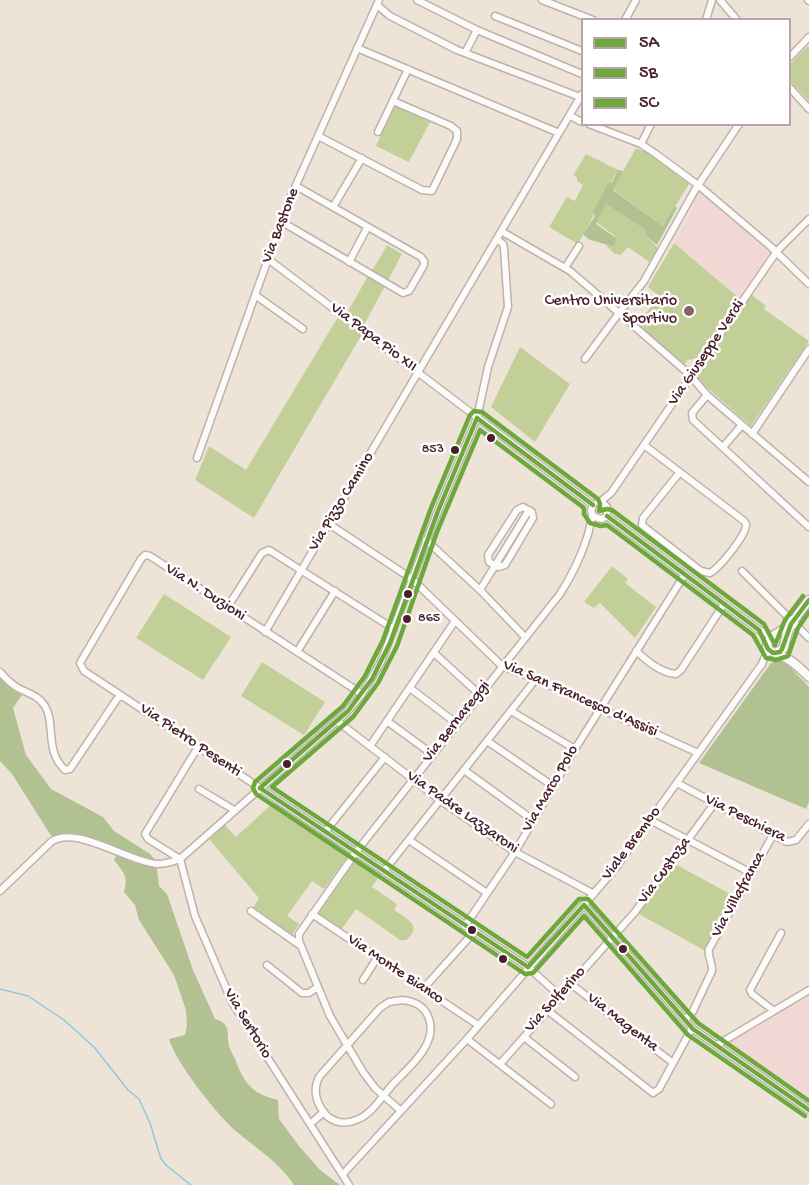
<!DOCTYPE html>
<style>
body{margin:0}
#map{position:relative;width:809px;height:1185px;overflow:hidden;background:#ede4d7;font-family:"Gochi Hand",sans-serif}
canvas{display:block}
.legend{position:absolute;left:581px;top:18px;width:210px;height:108px;box-sizing:border-box;background:#fff;border:2px solid #b7a5aa;margin:0;padding:8px 10px;list-style:none;font-size:18px;color:#4a1f2b}
.legend li{display:flex;align-items:center;gap:12px;height:30px}
.legend b{width:30px;border:2px solid #b7a5aa}
</style>
<div id="map">
<canvas width="809" height="1185"></canvas>
<ul class="legend">
<li><b style="height:8px;background:#6da83d"></b>5A</li>
<li><b style="height:8px;background:#6da83d"></b>5B</li>
<li><b style="height:8px;background:#6da83d"></b>5C</li>
</ul>
</div>
<script>
const ctx = document.querySelector('canvas').getContext('2d');
ctx.lineJoin = 'round';
function fillPath(path, color) {
  ctx.fillStyle = color;
  ctx.fill(path, 'evenodd');
}
function trace(path, color, width, dash) {
  ctx.strokeStyle = color;
  ctx.lineWidth = width;
  ctx.lineCap = dash ? 'butt' : 'round';
  ctx.setLineDash(dash || []);
  ctx.stroke(path);
}
function drawText(font, color, halo, rows, align = 'center') {
  ctx.font = font + ' "Gochi Hand",sans-serif';
  ctx.lineWidth = 5;
  ctx.setLineDash([]);
  ctx.textBaseline = 'middle';
  ctx.strokeStyle = halo;
  ctx.fillStyle = color;
  for (const [text, x, y, turn = 0] of rows) {
    ctx.save();
    ctx.translate(x, y);
    ctx.rotate((+turn || 0) * Math.PI / 180);
    ctx.textAlign = isNaN(turn) ? turn : align;
    if (halo) ctx.strokeText(text, 0, 0);
    ctx.fillText(text, 0, 0);
    ctx.restore();
  }
}
const built = new Path2D(`
 M701,190L772,250L739,298L674,243L695,203L692,201Z
 M809,992V1097L749,1056L743,1058L727,1045L729,1040L747,1029L751,1031L782,1012L783,1007Z`);
const green = new Path2D(`
 M808,46L809,47V101L790,81V64Z
 M395,105L430,122L409,162L376,146Z
 M636,148L648,153L689,184L663,226L613,189Z
 M586,154L618,170L578,244L549,227L567,197L575,201L583,185L577,181V177L573,175Z
 M606,204L644,229L647,237L659,249L651,263L628,247L621,255L615,254L605,245L614,247L615,236L596,222Z
 M674,243L739,298L698,358L687,360L684,366L636,324L660,297L648,287Z
 M387,245L402,254L388,280L372,271Z
 M368,276L385,286L364,325L347,313Z
 M752,295L766,306L764,309L809,341L751,426L695,377Z
 M338,317L362,334L254,518L195,480L209,446L246,470Z
 M520,347L570,384L535,442L491,407Z
 M612,566L628,579L625,583L656,607L635,638L600,603L594,608L584,602Z
 M164,594L231,637L203,680L136,638Z
 M262,662L325,702L304,735L241,696Z
 M275,801L350,853L324,889L312,881L287,916L299,924L291,937L252,910L259,898L209,839L224,824L236,837Z
 M355,856L381,873L372,887L397,904L394,910C406,918 424,926 406,940H400L356,909L341,930L316,914Z
 M675,864L734,896L704,950L639,914Z`);
const forest = new Path2D(`
 M618,170L623,171L613,190L663,226L675,206L677,208L657,245L647,237L644,229L606,204L596,224L616,238L614,247L588,239L583,234L595,216L593,212L608,183H612Z
 M781,660L786,663L809,687V802L806,809L699,763L771,663Z
 M0,678L14,691L22,695L13,708L26,755L51,789L103,817L114,831L150,854L156,861L159,886L167,894L193,970L215,1019C232,1024 226,1033 229,1046C230,1050 233,1055 235,1059C244,1083 252,1094 278,1100L279,1119L299,1146L320,1170L340,1185H294C279,1162 257,1149 237,1132C217,1115 176,1063 169,1039L185,1035L187,1025L186,1010L174,975L139,920L135,905L124,892C129,876 123,872 114,860L119,851L69,835L52,837L12,774L0,761Z`);
const stream = new Path2D(`
 M0,989L28,996L64,1020L94,1047L128,1090L139,1099L150,1123L161,1159L167,1166L191,1185`);
const street = new Path2D(`
 M417,0L477,30L582,74
 M542,0L593,20
 M720,0L737,20
 M808,0L809,1
 M377,5L390,16L457,50L580,97
 M495,16L582,51
 M625,20L636,0
 M706,20L712,0
 M357,48L559,133
 M465,53L477,30
 M790,57L809,37
 M790,88L809,109
 M570,116L582,122
 M589,124L641,144L656,154L698,185L770,246L809,284
 M739,124L695,190L644,281L619,313L689,374L707,395L692,413L693,420L809,527
 M378,132L408,69
 M318,136L422,190L432,191L457,139V131L451,126L393,101
 M641,144L651,124
 M333,207L362,158
 M282,222L403,293L409,291L424,265V261L421,257L296,186
 M501,231L570,271L619,313L585,359
 M268,259L593,505
 M349,262L367,228
 M565,268L579,246
 M255,295L303,329
 M707,395L809,482
 M752,434L809,349
 M644,445L744,521L746,524C747,535 719,568 710,573L701,571L642,525L643,518L680,472
 M723,447L742,425
 M197,458L288,203L379,0
 M598,502L603,503L607,507V516
 M600,502L611,493L777,251L809,219
 M593,505L591,511L594,517L602,519L607,516
 M523,507L532,512L533,518L505,565L498,567L489,562L488,555L517,510Z
 M607,516L759,630L772,636
 M329,524L412,579L502,666L536,679L698,753
 M426,540L480,590L525,637
 M742,571L809,638
 M480,590L529,510
 M227,608L262,553L269,550L394,629
 M265,632L582,94
 M636,651C647,661 661,673 676,674L681,670L724,604
 M297,652L335,591
 M434,653L479,694
 M0,672C5,678 11,684 18,688C29,694 38,695 45,706C56,724 44,750 65,770L70,769L117,699L122,696L528,967L560,996
 M410,688L456,723
 M122,696L84,671L80,663L141,559L145,555L150,556L362,694
 M511,711L575,749
 M337,721L440,800L515,852L594,894
 M387,721L432,754
 M487,741L553,786
 M370,746L455,621
 M464,770L533,820
 M677,783L787,842L796,840L809,824
 M199,789L234,810
 M650,820L751,873
 M325,832L385,757
 M409,840L487,893
 M180,859L195,916L232,1002L349,1185
 M180,859L148,839L145,834L198,747
 M384,871L536,679
 M0,891L51,842C75,824 128,862 157,864C165,864 172,862 180,859L346,713L362,694L381,662L436,516L477,418L488,367L508,307L504,249L503,244L497,239
 M584,905L693,1029L809,1110
 M251,911L301,946
 M312,914L478,1025
 M465,926L515,852L575,749L685,574
 M267,965L302,993H309L318,987
 M363,980L377,958
 M571,984L673,1063
 M423,989L474,932
 M402,1000C413,1001 423,1005 428,1016C440,1043 409,1067 392,1085C382,1097 371,1115 356,1120C342,1126 328,1121 321,1108C315,1098 314,1087 319,1077L380,1008L389,1002Z
 M547,1010L653,1093L659,1089L692,1028
 M774,1011L752,994L750,990L781,933
 M685,1020L693,1011L712,971C713,963 707,957 709,949L773,835
 M524,1037L575,1077
 M467,1039L551,1104
 M717,1045L809,990
 M500,1064L635,912L714,804
 M401,1111L375,1088L363,1072L330,1016L299,941V934L356,852L560,594C574,572 589,541 592,515
 M310,1124L324,1112
 M343,1174L467,1039L615,869L762,664L768,649`);
const secondary = new Path2D(`
 M791,624L770,638L767,646L770,651C789,658 795,663 809,677
 M776,653L784,648C786,629 797,615 809,600`);
const bus1 = new Path2D(`
 M477,418L593,505
 M607,516L759,630L768,649L773,653L780,652L782,649L791,624L809,600
 M260,788L348,711L372,679L390,643L438,511L477,418
 M260,788L528,967
 M584,905L693,1029L809,1110
 M528,967L584,905`);
const bus2 = new Path2D(`
 M803,596L785,620L775,645L764,624L612,510L607,509L599,511L600,504L598,499L482,412L474,411L470,415L431,508L383,640L365,676L343,706L255,782L253,788L256,794L525,974L533,973L584,916L688,1035L805,1116`);
const bus3 = new Path2D(`
 M809,612L798,628L788,656L776,660L766,658L753,635L607,525L601,526L590,523L584,514V508L480,430L437,532L397,646L378,683L353,717L272,787L527,957L579,899H588L698,1023L809,1101`);
const markers = [
 [689,311,6,"#836467"],
 [491,438,5,"#4a1f2b"],
 [455,450,5,"#4a1f2b"],
 [408,594,5,"#4a1f2b"],
 [407,619,5,"#4a1f2b"],
 [287,764,5,"#4a1f2b"],
 [472,930,5,"#4a1f2b"],
 [623,949,5,"#4a1f2b"],
 [503,959,5,"#4a1f2b"]
];
const busNames = [
 ["853",444,450],
 ["865",418,619,"left"]
];
const streetNames = [
 ["Via Bastone",281,226,-69],
 ["Via Papa Pio XII",373,338,37],
 ["Via Giuseppe Verdi",707,353,-56],
 ["Via Pizzo Camino",342,502,-59],
 ["Via N. Duzioni",205,593,33],
 ["Via San Francesco d'Assisi",580,699,24],
 ["Via Bernareggi",457,722,-52],
 ["Via Pietro Pesenti",190,741,34],
 ["Via Marco Polo",551,789,-60],
 ["Via Padre Lazzaroni",462,813,35],
 ["Via Peschiera",745,819,27],
 ["Viale Brembo",632,844,-53],
 ["Via Custoza",665,871,-54],
 ["Via Villafranca",739,895,-61],
 ["Via Monte Bianco",395,970,34],
 ["Via Solferino",556,1000,-48],
 ["Via Magenta",622,1023,38],
 ["Via Sertorio",247,1024,59]
];
const poiNames = [
 ["Centro Universitario",677,302],
 ["Sportivo",677,320]
];
fillPath(built, '#f2d8d5');
fillPath(green, '#c3cf98');
fillPath(forest, '#b1c192');
trace(stream, '#8ec7df', 1.5);
trace(street, '#bdb2ac', 9);
trace(secondary, '#bdb2ac', 11);
trace(street, '#fcfbf9', 6);
trace(secondary, '#fcfbf9', 8);
trace(bus1, '#6da83d', 4.5);
trace(bus2, '#6da83d', 4.5);
trace(bus3, '#6da83d', 4.5);
for (const [x, y, r, color] of markers) {
  const dot = new Path2D();
  dot.arc(x, y, r, 0, 2 * Math.PI);
  ctx.fillStyle = color;
  ctx.fill(dot);
  trace(dot, '#fff', 2);
}
drawText('14px', '#4a1f2b', '#fff', busNames, 'right');
drawText('16px', '#4a1f2b', '#fff', streetNames);
drawText('16px', '#4a1f2b', '#fff', poiNames, 'right');
</script>
